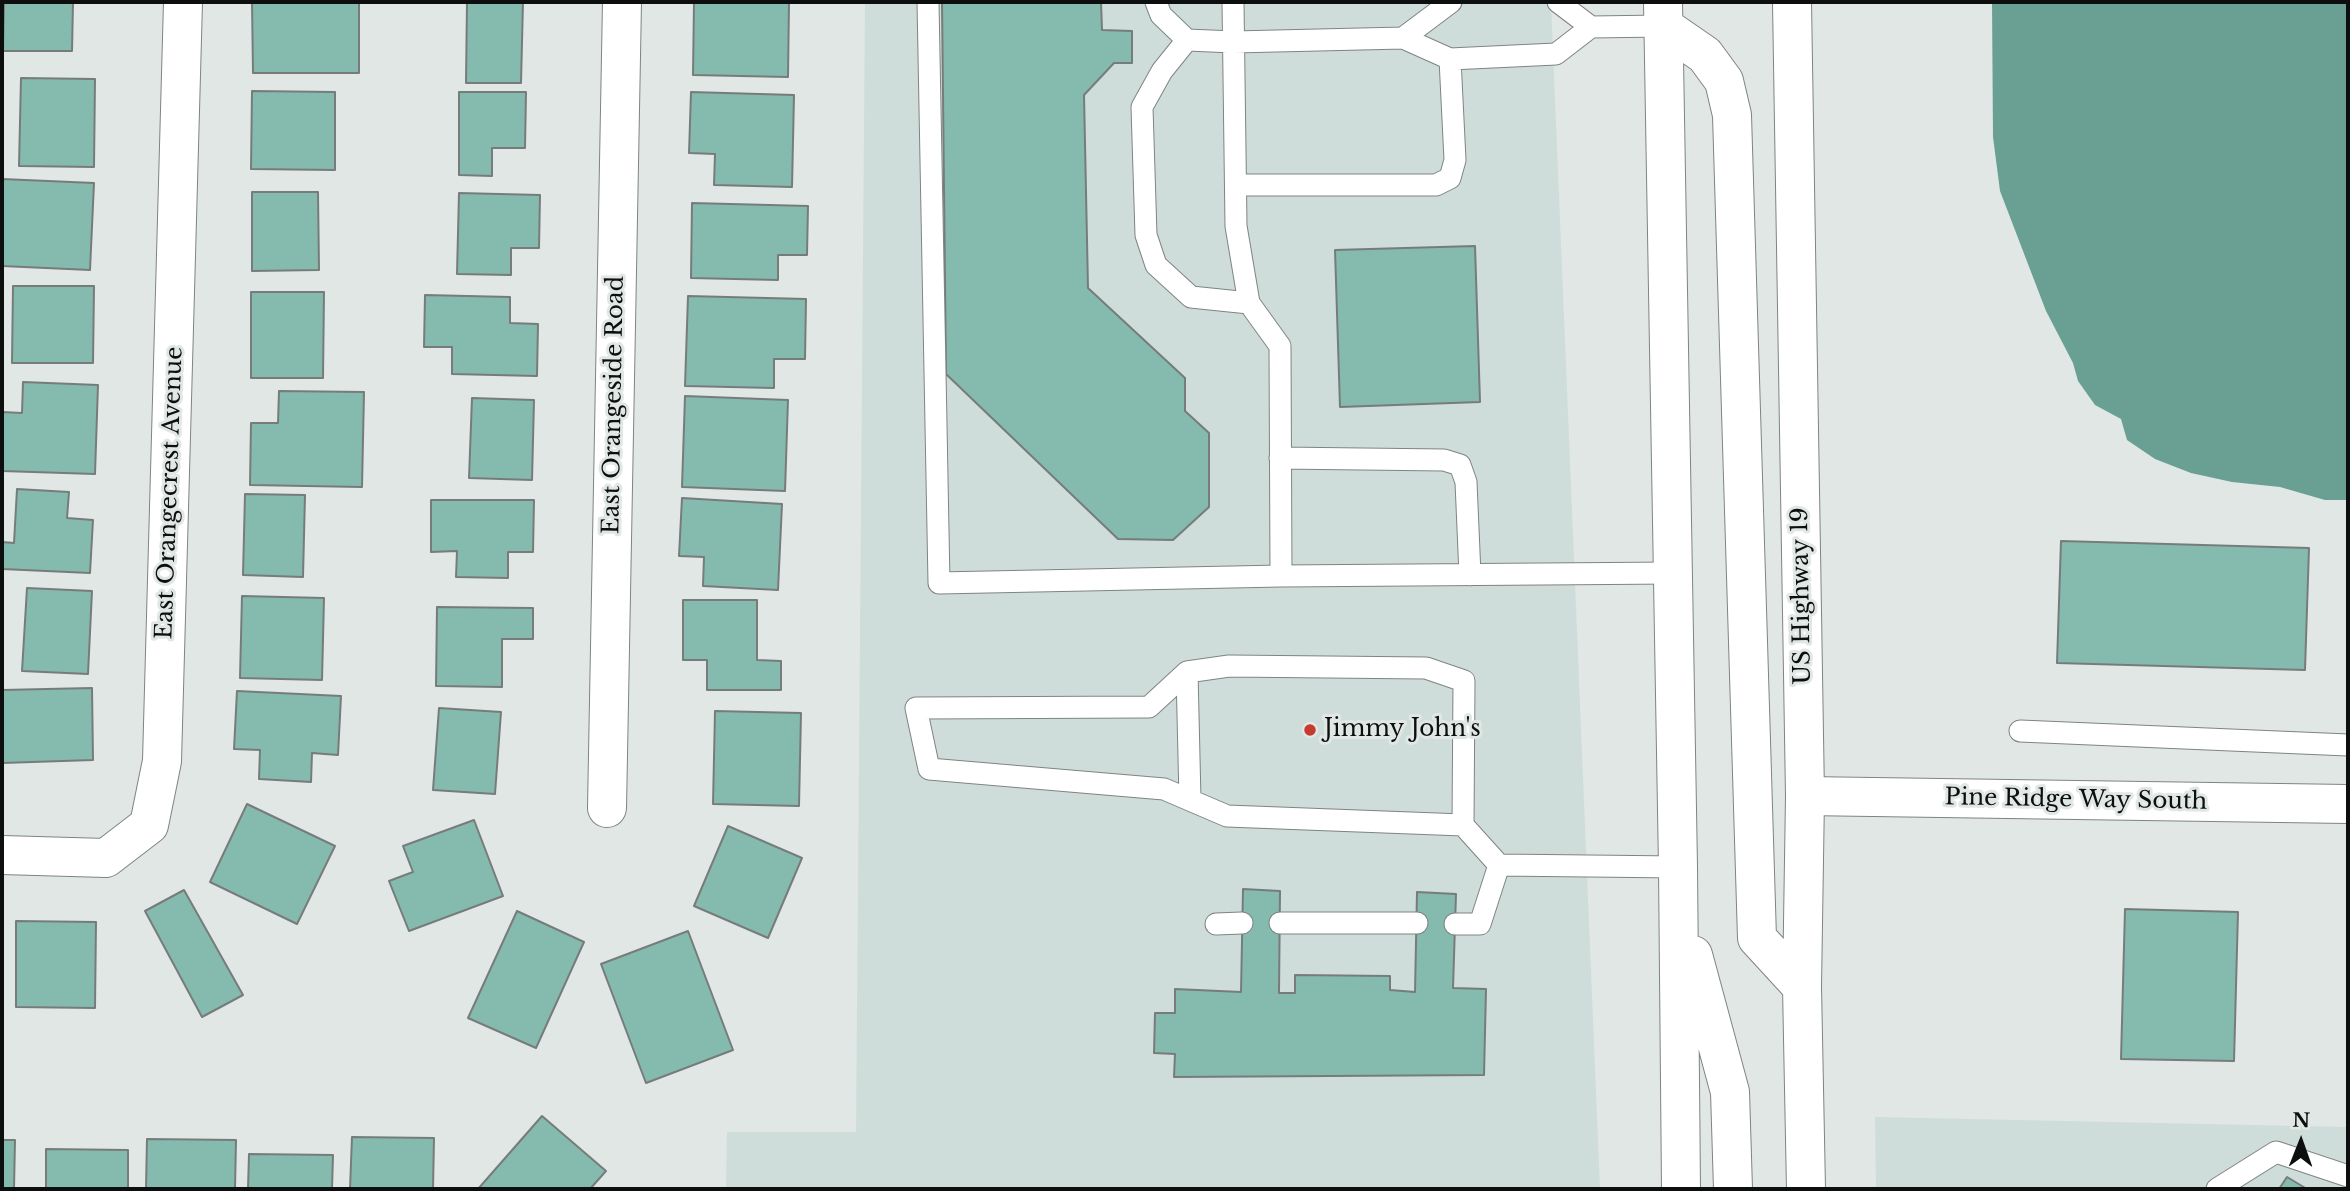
<!DOCTYPE html>
<style>
body{margin:0}
#map{position:relative;width:2350px;height:1191px;overflow:hidden;background:#e1e7e5;font-family:"Libre Baskerville",serif}
canvas{display:block}
.frame{position:absolute;inset:0;border:4px solid #0d0f0f;pointer-events:none}
.north{position:absolute;left:2266px;top:1107px;width:70px;height:70px;-webkit-text-stroke:5px #e1e7e5;paint-order:stroke;rotate:1deg;font-size:19px;font-weight:700;line-height:28px;text-align:center;color:#0d0f0f}
.north::after{content:'';display:block;margin:auto;width:24px;height:32px;background:#0d0f0f;clip-path:polygon(50% 0,100% 100%,50% 72%,0 100%)}
</style>
<div id="map">
<canvas width="2350" height="1191"></canvas>
<div class="frame"></div>
<div class="north">N</div>
</div>
<script>
const ctx = document.querySelector('canvas').getContext('2d');
ctx.lineJoin = 'round';
function fillPath(path, color) {
  ctx.fillStyle = color;
  ctx.fill(path, 'evenodd');
}
function trace(path, color, width, dash) {
  ctx.strokeStyle = color;
  ctx.lineWidth = width;
  ctx.lineCap = dash ? 'butt' : 'round';
  ctx.setLineDash(dash || []);
  ctx.stroke(path);
}
function drawText(font, color, halo, rows, align = 'center') {
  ctx.font = font + ' "Libre Baskerville",serif';
  ctx.lineWidth = 6;
  ctx.setLineDash([]);
  ctx.textBaseline = 'middle';
  ctx.strokeStyle = halo;
  ctx.fillStyle = color;
  for (const [text, x, y, turn = 0] of rows) {
    ctx.save();
    ctx.translate(x, y);
    ctx.rotate((+turn || 0) * Math.PI / 180);
    ctx.textAlign = isNaN(turn) ? turn : align;
    if (halo) ctx.strokeText(text, 0, 0);
    ctx.fillText(text, 0, 0);
    ctx.restore();
  }
}
const built = new Path2D(`
 M865,2H1551L1600,1189H726L727,1132H856Z
 M1875,1117L2348,1127V1189H1876Z`);
const water = new Path2D(`
 M1992,2H2348V500H2325L2280,487L2232,482L2191,473L2155,459L2127,440L2121,419L2095,405L2078,381L2073,363L2046,311L2000,191L1993,137Z`);
const building = new Path2D(`
 M4,2H73L72,51H3Z
 M252,2H359V73H253Z
 M467,2H523L521,83H466Z
 M694,2H789L788,77L693,75Z
 M942,2H1101L1102,30L1132,31V63H1114L1084,95L1088,288L1185,378V411L1209,433V507L1173,540L1118,539L946,374Z
 M21,78L95,79L94,167L19,166Z
 M252,91L335,92V170L251,169Z
 M459,92H526L525,148H492V176L459,175Z
 M691,92L794,95L792,187L714,185L715,154L689,153Z
 M2,179L94,183L90,270L2,266Z
 M252,192H318L319,270L252,271Z
 M459,193L540,195L539,248H511V275L457,274Z
 M692,203L808,206L807,255H778V280L691,278Z
 M1475,246L1480,402L1340,407L1335,250Z
 M13,286H94L93,363H12Z
 M251,292H324L323,378H251Z
 M425,295L510,297V323L538,324L537,376L452,374V347H424Z
 M688,296L806,299L805,359H774V388L685,386Z
 M23,382L98,385L95,474L2,471V412L22,413Z
 M279,391L364,392L362,487L250,485L251,423H278Z
 M685,396L788,400L785,491L682,487Z
 M472,398L534,400L532,480L469,478Z
 M17,489L69,492L67,518L93,520L90,573L2,569V542L14,543Z
 M245,494L305,495L303,577L243,575Z
 M682,498L782,504L778,590L703,586L704,557L679,556Z
 M431,500H534L533,552H508V578L456,577L457,551L431,552Z
 M2061,541L2309,548L2305,670L2057,663Z
 M27,588L92,591L88,674L22,671Z
 M242,596L324,598L322,680L240,678Z
 M683,600H757V660L781,661V690H707V660H683Z
 M437,607L533,608V639H502V687L436,686Z
 M92,688L93,760L2,763V690Z
 M237,691L341,696L338,755L312,753L311,782L259,779L260,750L234,749Z
 M439,708L501,712L495,794L433,790Z
 M715,711L801,713L799,806L713,804Z
 M247,804L335,846L297,924L210,882Z
 M474,820L503,896L409,931L389,881L413,872L403,846Z
 M728,826L802,858L768,938L694,906Z
 M1243,889L1280,891L1279,993H1295V975L1390,976V990L1415,992L1417,892L1456,894L1453,988L1486,989L1484,1075L1174,1077L1175,1054L1154,1053L1155,1013H1175V989L1241,992Z
 M184,890L243,995L202,1017L145,911Z
 M2125,909L2238,912L2234,1061L2121,1059Z
 M517,911L584,942L536,1048L468,1018Z
 M16,921L96,922L95,1008L16,1007Z
 M688,931L733,1050L646,1083L601,964Z
 M542,1116L606,1171L590,1189H478Z
 M352,1137L434,1138L433,1189H350Z
 M147,1139L236,1140L235,1189H146Z
 M2,1140H15L14,1189H2Z
 M46,1149L128,1150V1189H46Z
 M249,1154L333,1155L332,1189H248Z
 M2287,1177L2307,1189H2279Z`);
const service = new Path2D(`
 M928,2L939,583L1281,576L1673,573
 M1156,2L1161,15L1187,40
 M1233,2L1236,226L1249,303L1280,346L1281,576
 M1558,2L1591,27
 M1403,38L1451,2
 M1236,185H1436L1450,178L1455,160L1450,59
 M1249,303L1191,297L1156,265L1146,235L1142,107L1162,71L1187,40L1234,42L1403,38L1450,59L1556,54L1591,27L1663,26
 M1280,458L1444,460L1460,465L1466,482L1470,575
 M1187,672L1190,800
 M2020,731L2348,745
 M1463,825L1227,816L1164,789L929,769L916,708L1149,707L1187,672L1229,666L1426,668L1464,681L1463,825L1499,865L1678,867
 M1280,923H1417
 M1216,924L1242,923
 M1455,924H1480L1499,865
 M2217,1189L2276,1152L2348,1176`);
const minor = new Path2D(`
 M1805,796L2348,804
 M607,808L622,2
 M2,855L106,858L149,825L162,761L183,2`);
const trunk = new Path2D(`
 M1663,2L1678,867L1681,1189
 M1792,2L1805,796L1802,987L1806,1189
 M1663,26L1705,55L1724,81L1732,115L1757,938L1802,987
 M1693,955L1730,1092L1733,1189`);
const markers = [
 [1310,730,7,"#c73a30"]
];
const streetNames = [
 ["East Orangeside Road",614,405,-89],
 ["East Orangecrest Avenue",170,493,-88],
 ["US Highway 19",1802,596,-91],
 ["Pine Ridge Way South",2076,800,1]
];
const poiNames = [
 ["Jimmy John's",1324,730]
];
fillPath(built, '#ceddd9');
fillPath(water, '#69a093');
fillPath(building, '#84bbae');
trace(building, '#777c7b', 2);
trace(service, '#7f8482', 23);
trace(minor, '#7f8482', 40);
trace(trunk, '#7f8482', 40);
trace(service, '#fff', 21);
trace(minor, '#fff', 38);
trace(trunk, '#fff', 38);
for (const [x, y, r, color] of markers) {
  const dot = new Path2D();
  dot.arc(x, y, r, 0, 2 * Math.PI);
  ctx.fillStyle = color;
  ctx.fill(dot);
  trace(dot, '#e1e7e5', 2.5);
}
drawText('23px', '#0d0f0f', '#e1e7e5', streetNames);
drawText('23px', '#0d0f0f', '#e1e7e5', poiNames, 'left');
</script>
